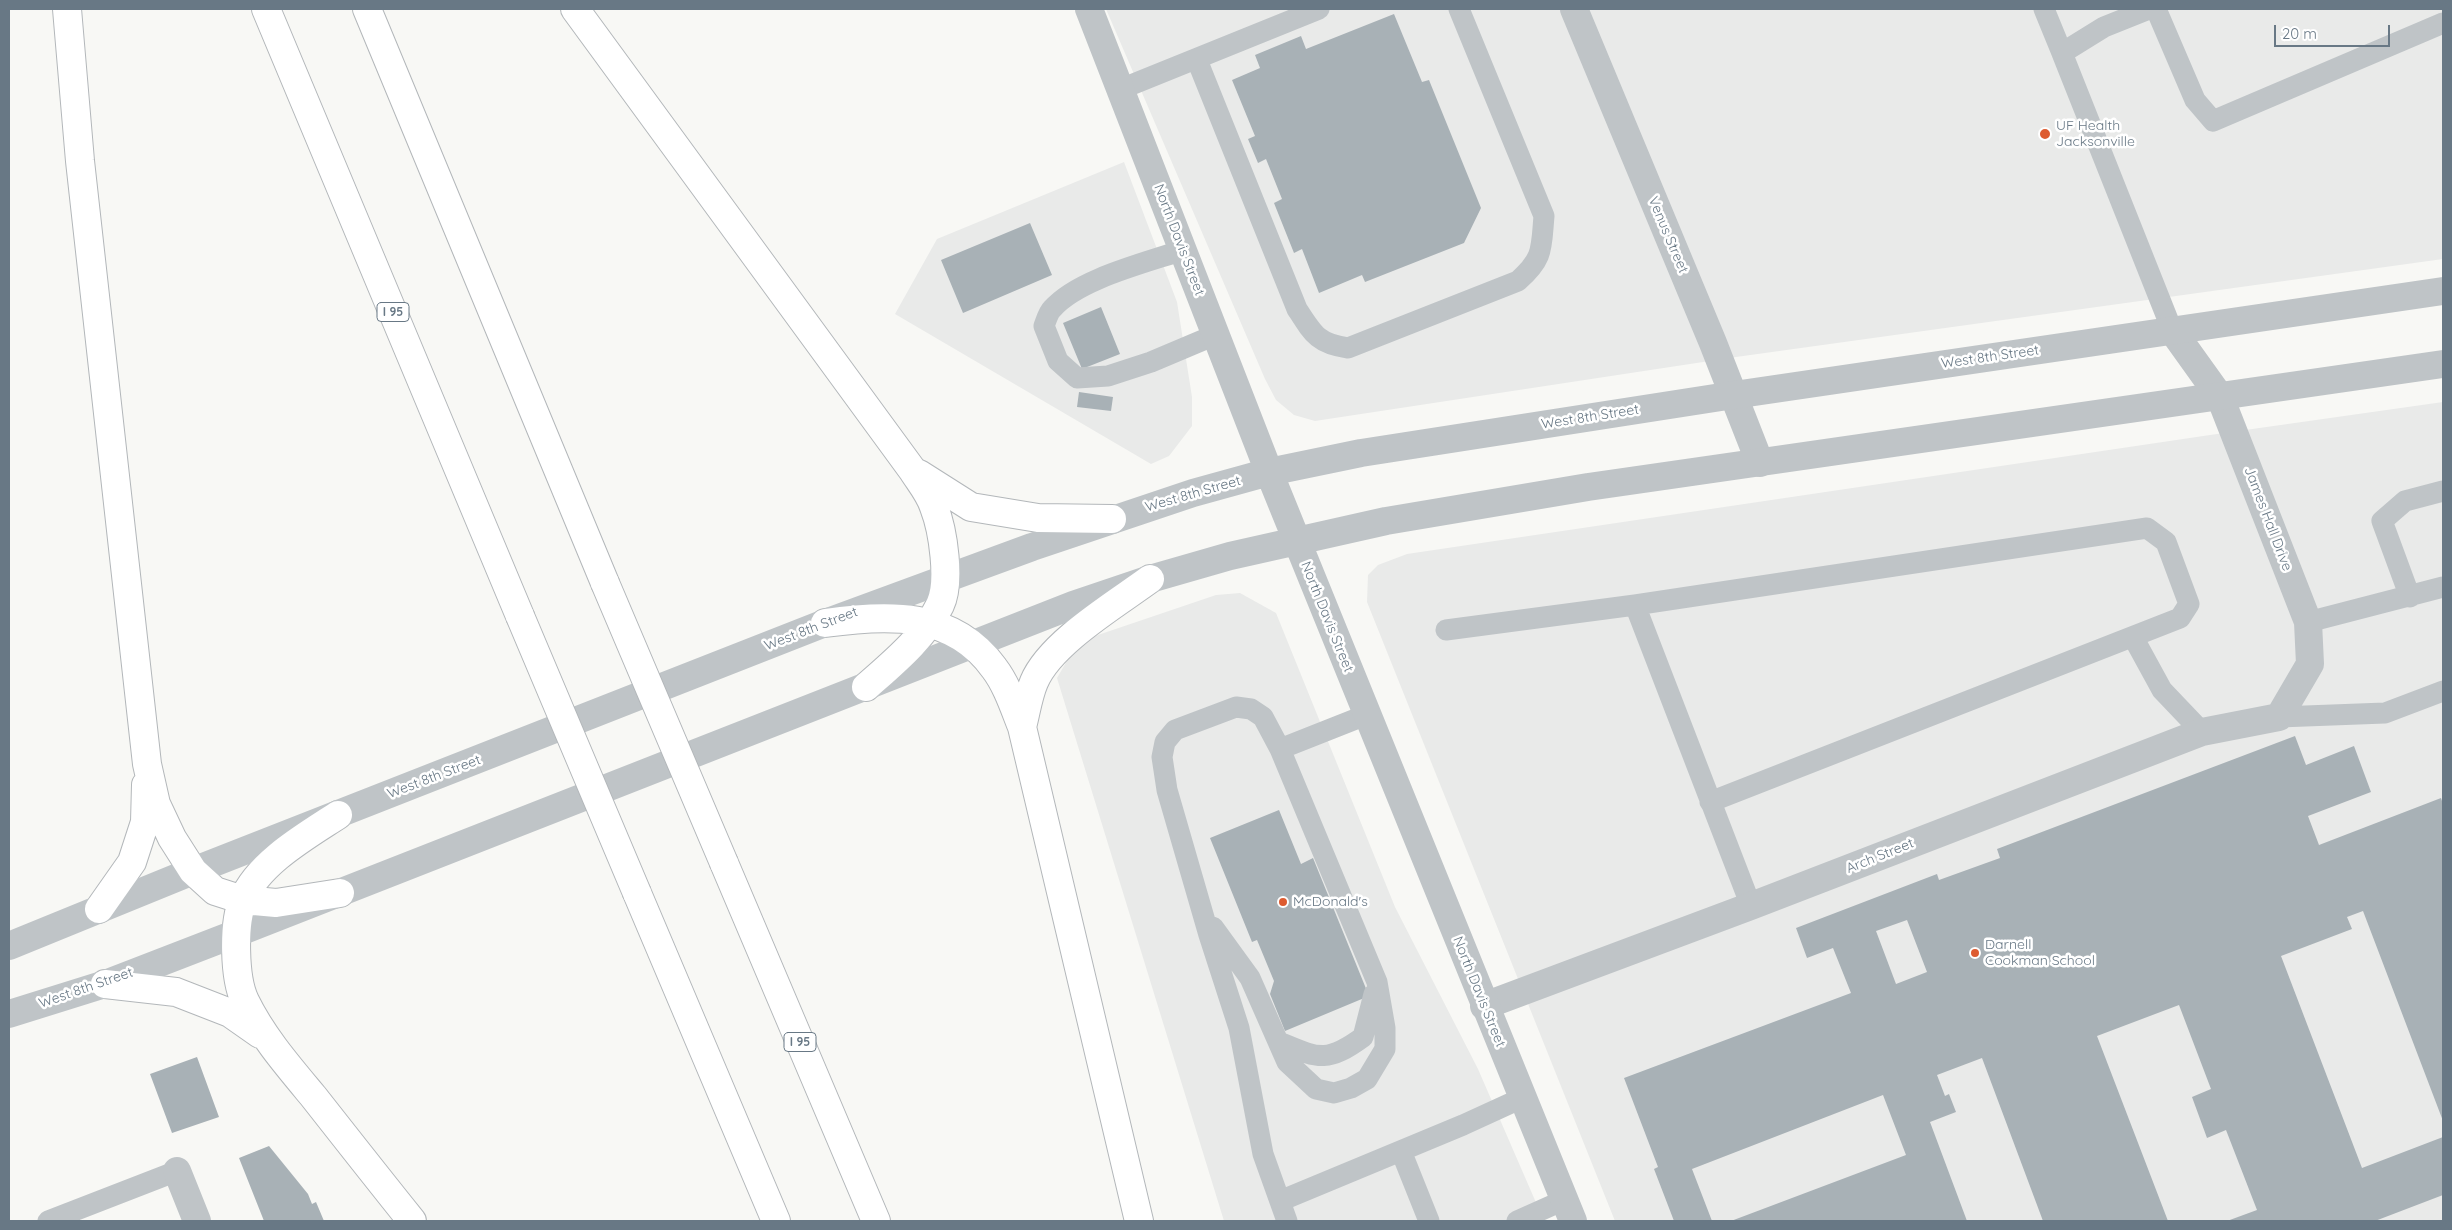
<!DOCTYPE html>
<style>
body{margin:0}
#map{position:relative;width:2452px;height:1230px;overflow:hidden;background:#f8f8f5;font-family:Quicksand,sans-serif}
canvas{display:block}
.frame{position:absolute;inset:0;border:10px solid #687885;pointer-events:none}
.scale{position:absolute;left:2274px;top:25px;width:116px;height:22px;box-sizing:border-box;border:2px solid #687885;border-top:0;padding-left:6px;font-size:15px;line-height:18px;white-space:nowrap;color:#687885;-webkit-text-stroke:4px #fff;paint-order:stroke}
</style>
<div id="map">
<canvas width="2452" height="1230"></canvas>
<div class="frame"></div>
<div class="scale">20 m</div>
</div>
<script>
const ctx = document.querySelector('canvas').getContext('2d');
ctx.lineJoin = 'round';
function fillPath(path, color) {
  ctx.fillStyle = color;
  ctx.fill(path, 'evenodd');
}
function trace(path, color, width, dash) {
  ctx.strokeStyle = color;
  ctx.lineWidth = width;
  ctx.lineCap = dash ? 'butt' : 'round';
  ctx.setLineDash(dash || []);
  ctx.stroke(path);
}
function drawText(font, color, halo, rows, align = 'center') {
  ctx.font = font + ' Quicksand,sans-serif';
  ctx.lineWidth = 5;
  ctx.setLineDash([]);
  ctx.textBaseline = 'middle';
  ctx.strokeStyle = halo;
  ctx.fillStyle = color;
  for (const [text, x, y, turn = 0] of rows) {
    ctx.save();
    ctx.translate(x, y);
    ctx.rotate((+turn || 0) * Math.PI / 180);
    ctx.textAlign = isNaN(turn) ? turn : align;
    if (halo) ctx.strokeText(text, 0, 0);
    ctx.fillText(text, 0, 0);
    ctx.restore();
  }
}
const built = new Path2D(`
 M1106,9H2443V259L1736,357L1315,421L1294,415L1276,400L1265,379Z
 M1124,162L1177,302L1192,397V426L1169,456L1151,464L895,314L937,239Z
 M2443,402V1221H1615L1367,602L1368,575L1378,565L1407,554L2210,435Z
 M1240,593L1276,613L1395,907L1478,1069L1544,1221H1224L1057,678L1075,647L1095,636L1216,595Z`);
const building = new Path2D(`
 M1394,14L1422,82L1429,80L1481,208L1464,243L1365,282L1362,275L1319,293L1302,249L1294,253L1274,203L1282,199L1266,159L1258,163L1248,139L1255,136L1232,80L1260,68L1255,55L1301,36L1306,49Z
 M1030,223L1052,275L963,313L941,260Z
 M1101,307L1120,354L1082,369L1063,323Z
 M1079,392L1113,397L1111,411L1077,407Z
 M2295,736L2306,765L2354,746L2371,792L2308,816L2319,845L2441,798L2443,804V1121L2363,911L2347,917L2352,929L2281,956L2362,1168L2443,1137V1195L2375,1221H2227L2257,1210L2226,1130L2207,1138L2192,1097L2211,1089L2179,1005L2097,1036L2168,1221H2043L1982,1058L1937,1075L1945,1096L1949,1094L1956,1112L1930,1122L1967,1221H1731L1906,1155L1883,1095L1692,1169L1712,1221H1674L1654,1169L1658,1167L1624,1078L1851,993L1833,948L1807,958L1796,928L1937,874L1939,880L2000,858L1997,849ZM1907,920L1927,972L1896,984L1876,931Z
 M1279,810L1301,864L1313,858L1369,996L1285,1031L1270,994L1274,981L1257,940L1252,942L1210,838Z
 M197,1057L219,1117L172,1133L150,1074Z
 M269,1146L308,1194L312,1204L316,1202L324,1221H264L239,1158Z`);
const service = new Path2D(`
 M2044,9L2062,53L2104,27L2149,9
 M2156,9L2195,100L2213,121L2443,23
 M2062,53L2172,330
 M1197,60L1297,309C1313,334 1318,344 1348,348L1518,281C1544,258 1541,249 1544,216L1459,9
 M1121,89L1319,9
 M1183,250C1145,263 1078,279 1052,309C1048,313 1046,321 1044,326L1058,361L1077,378L1108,376L1151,362L1215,335
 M2410,597L2382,521L2405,501L2443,491
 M1635,605L1751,906
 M2308,622L2443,587
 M1446,630L1635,605L2147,528L2166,542L2189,604L2180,618L1710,802
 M2133,637L2162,690L2202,732
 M2279,717L2385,713L2443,691
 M1213,927L1250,978L1287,1062L1316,1089L1334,1093L1351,1088L1367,1079L1385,1049V1028L1377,982L1280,749
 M1279,1042C1318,1058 1326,1064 1363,1037L1374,994
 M1401,1151L1429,1221
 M1280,1201L1463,1125L1522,1098
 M48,1221L177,1171
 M1287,1221L1263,1154L1239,1028L1209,935L1167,790L1162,757L1165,742L1175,730L1236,707L1251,709L1263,717L1280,749L1366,715
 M1517,1221L1564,1200`);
const minor = new Path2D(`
 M1574,9L1713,343L1760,463
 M1484,1006L1751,906L2202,732L2279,717L2310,664L2308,622L2220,397L2172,330
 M177,1171L197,1221`);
const tertiary = new Path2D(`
 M1089,9L1269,472L1573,1221
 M9,946L193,871L825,623L1032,547L1193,493L1269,472L1361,453L1734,395L2443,291
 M9,1014L105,984L237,933L1073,605L1150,579L1230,556L1386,521L1588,487L2443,364`);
const motorway = new Path2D(`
 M67,9L80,161L147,764L156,804L172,838L193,871L215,891L243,900L276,903L340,893
 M266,9L520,616
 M367,9L605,583
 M575,9L913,471C920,482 930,494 934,507C943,530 951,582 940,605C924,638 893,663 866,687
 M919,474L971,507L1038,518L1112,519
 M825,623C887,614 953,611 994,668C1007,685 1014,707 1022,727L1139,1221
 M1022,727C1026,712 1028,696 1034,682C1050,643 1116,604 1150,579
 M338,815C306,836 258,863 243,900C233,923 234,978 245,1001C262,1036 288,1066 313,1096C346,1138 379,1180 412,1221
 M724,863L876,1221
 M637,893L776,1221
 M99,909L132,862L145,822L146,785
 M105,984L176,992L230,1013L260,1034`);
const motorwayBridge = new Path2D(`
 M605,583L724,863
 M520,616L637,893`);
const markers = [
 [2045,134,6,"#dd5b30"],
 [1283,902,5,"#dd5b30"],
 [1975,953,5,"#dd5b30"]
];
const shields = [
 [393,312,32],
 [800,1042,32]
];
const shieldNames = [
 ["I 95",393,312],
 ["I 95",800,1042]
];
const poiNames = [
 ["UF Health",2056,126],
 ["Jacksonville",2056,142],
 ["McDonald's",1293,902],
 ["Darnell",1985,945],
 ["Cookman School",1985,961]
];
const streetNames = [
 ["Venus Street",1668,235,67],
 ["North Davis Street",1179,240,69],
 ["West 8th Street",1990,357,-8],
 ["West 8th Street",1590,417,-9],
 ["West 8th Street",1193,494,-16],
 ["James Hall Drive",2268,519,69],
 ["North Davis Street",1327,617,68],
 ["West 8th Street",811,629,-21],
 ["West 8th Street",434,777,-21],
 ["Arch Street",1880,856,-22],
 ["West 8th Street",86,988,-19],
 ["North Davis Street",1479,992,68]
];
fillPath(built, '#e9eae9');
fillPath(building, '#a8b1b6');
trace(motorway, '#b3b7ba', 30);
trace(service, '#bfc4c7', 21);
trace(minor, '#bfc4c7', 28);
trace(tertiary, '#bfc4c7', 28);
trace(motorway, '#fff', 28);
trace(motorwayBridge, '#b3b7ba', 30, []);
trace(motorwayBridge, '#fff', 28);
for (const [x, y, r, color] of markers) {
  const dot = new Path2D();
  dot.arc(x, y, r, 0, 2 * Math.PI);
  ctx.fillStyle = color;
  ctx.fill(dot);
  trace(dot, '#fff', 2);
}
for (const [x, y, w] of shields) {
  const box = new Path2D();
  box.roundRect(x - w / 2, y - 9.5, w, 19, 4);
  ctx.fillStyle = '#fff';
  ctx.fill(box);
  trace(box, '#687885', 1);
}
drawText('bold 12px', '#687885', null, shieldNames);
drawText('14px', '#687885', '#fff', poiNames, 'left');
drawText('14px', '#687885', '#fff', streetNames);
</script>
